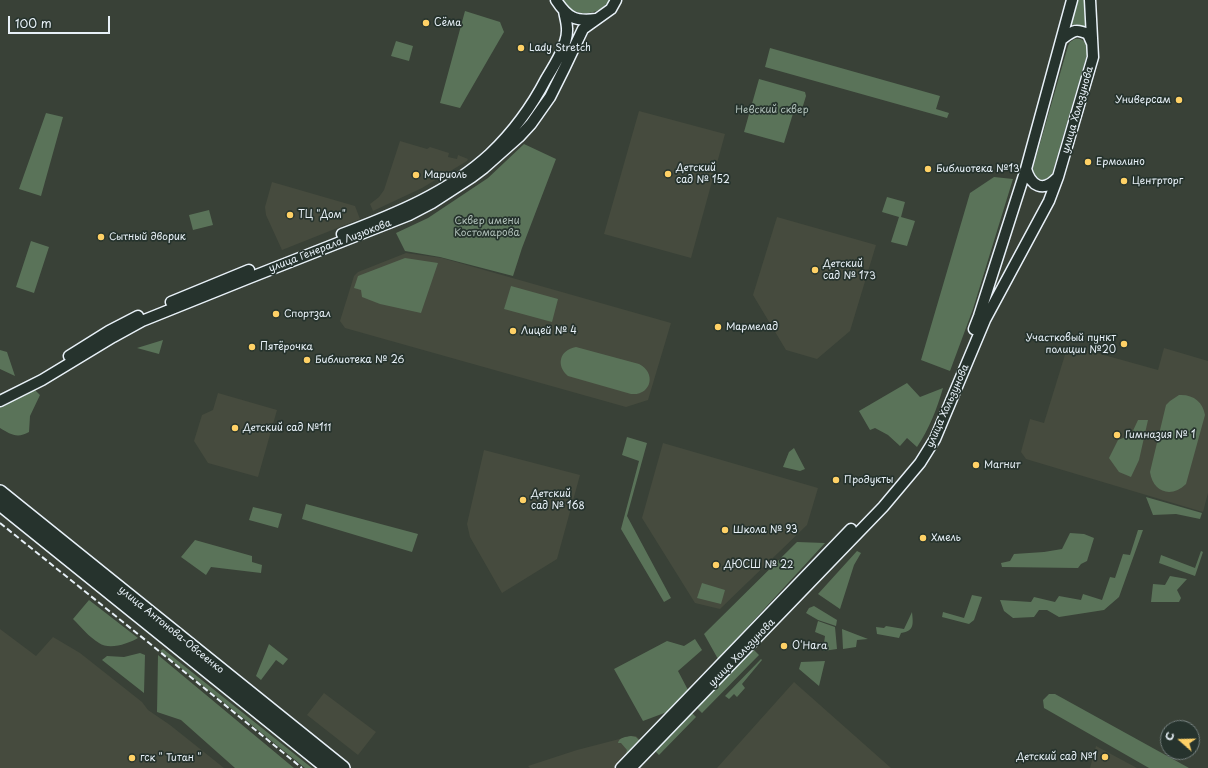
<!DOCTYPE html>
<meta charset="utf-8">
<style>
body{margin:0}
#map{position:relative;width:1208px;height:768px;overflow:hidden;background:#394137;font-family:"Playpen Sans",sans-serif}
canvas{display:block}
.north{position:absolute;left:1160px;top:720px;width:40px;height:40px;box-sizing:border-box;background:#26332d;border:1px solid #747f7e;border-radius:50%;rotate:290deg;font-size:11px;font-weight:700;line-height:16px;text-align:center;color:#e8f1f8}
.north::after{content:'';display:block;margin:auto;width:14px;height:18px;background:#ffd166;clip-path:polygon(50% 0,100% 100%,50% 72%,0 100%)}
.scale{position:absolute;left:8px;top:16px;width:102px;height:18px;box-sizing:border-box;border:2px solid #e8f1f8;border-top:0;padding-left:5px;font-size:12px;line-height:14px;white-space:nowrap;color:#e8f1f8;-webkit-text-stroke:3px #26332d;paint-order:stroke}
</style>
<div id="map">
<canvas width="1208" height="768"></canvas>
<div class="north">С</div>
<div class="scale">100 m</div>
</div>
<script>
const ctx = document.querySelector('canvas').getContext('2d');
ctx.lineJoin = 'round';
function fillPath(path, color) {
  ctx.fillStyle = color;
  ctx.fill(path, 'evenodd');
}
function trace(path, color, width, dash) {
  ctx.strokeStyle = color;
  ctx.lineWidth = width;
  ctx.lineCap = dash ? 'butt' : 'round';
  ctx.setLineDash(dash || []);
  ctx.stroke(path);
}
function drawText(font, color, halo, rows, align = 'center') {
  ctx.font = font + ' "Playpen Sans",sans-serif';
  ctx.lineWidth = 3.5;
  ctx.setLineDash([]);
  ctx.textBaseline = 'middle';
  ctx.strokeStyle = halo;
  ctx.fillStyle = color;
  for (const [text, x, y, turn = 0] of rows) {
    ctx.save();
    ctx.translate(x, y);
    ctx.rotate((+turn || 0) * Math.PI / 180);
    ctx.textAlign = isNaN(turn) ? turn : align;
    if (halo) ctx.strokeText(text, 0, 0);
    ctx.fillText(text, 0, 0);
    ctx.restore();
  }
}
const built = new Path2D(`
 M639,111L725,134L691,258L604,234Z
 M400,141L427,149L430,147L449,153L448,157L457,159L458,155L468,159L467,161L422,188L373,211L370,204L379,197L384,190Z
 M272,182L355,206L360,219L282,250L266,215L265,207Z
 M777,217L876,245L850,331L817,359L786,350L753,295Z
 M406,253L442,258L671,323L648,400L626,407L345,328L340,321L354,276L358,272Z
 M1068,345L1158,370L1164,348L1208,361V493L1203,512L1026,459L1021,452L1030,419L1044,423Z
 M218,393L277,410L258,477L208,463L194,441L202,415L213,410Z
 M663,443L818,488L807,525L720,609L695,603L642,518Z
 M484,450L580,475L557,559L502,593L470,537L467,524Z
 M0,629L36,656L53,637L80,653L142,702L148,710L170,725L224,768H0Z
 M794,682L891,768H717Z
 M324,693L376,732L358,755L307,715Z
 M631,736H636L640,740L639,745L630,753L615,768H530L528,766L577,750Z
 M1096,746L1137,768H1090Z`);
const green = new Path2D(`
 M563,0H609C600,17 571,18 563,0Z
 M1077,0H1084L1087,29C1081,24 1077,24 1070,25Z
 M465,11L500,22L504,32L460,108L440,103Z
 M1075,39C1083,38 1087,43 1088,51L1052,174C1045,184 1031,181 1033,168L1068,46L1070,42Z
 M396,41L413,46L409,61L391,56Z
 M770,48L940,96L936,109L949,113L947,118L765,67Z
 M759,79L805,92L806,96L802,109L795,107L784,143L744,132Z
 M46,113L63,117L41,196L19,189Z
 M524,144L556,159L522,248L513,276L440,257L405,251L396,233L428,218L488,178Z
 M994,177L1013,179L973,309L950,371L921,360L970,193Z
 M887,197L905,202L901,217L915,221L907,246L891,242L899,217L882,212Z
 M209,210L213,225L193,230L189,215Z
 M31,241L49,247L34,293L16,287Z
 M405,258L438,263L421,313L380,304L362,297L361,290L354,288L358,276Z
 M511,286L558,299L552,322L504,309Z
 M163,340L159,354L137,348Z
 M576,347L639,364C657,373 651,396 631,394L568,376C556,366 559,350 576,347Z
 M0,350L7,352L15,376L0,369Z
 M907,383L920,397L943,388C937,409 929,429 917,447L907,438L900,446L888,435L875,428L870,430L859,411Z
 M35,390L40,395L30,416L29,432C17,439 10,434 0,428V407Z
 M1179,395C1193,394 1203,402 1205,415L1186,484C1172,498 1153,493 1150,472L1166,405L1170,401Z
 M1138,420H1148L1139,460L1131,477L1119,472L1109,458L1118,440L1131,435Z
 M627,437L647,443L627,516L671,598L664,602L621,529L639,461L622,455Z
 M794,448L805,469L800,471L783,467L789,452Z
 M1146,497L1202,513L1200,519L1176,514L1153,515Z
 M306,504L418,534L412,552L302,519Z
 M253,507L282,514L278,528L249,520Z
 M1138,530H1143L1119,597L1104,610L1059,617L1047,610H1039L1034,617L1013,618L1004,611L1000,600L1031,602L1034,597L1055,602L1059,596L1081,600L1083,594L1102,600L1110,577L1115,578L1123,554L1130,555Z
 M1070,533L1084,534L1094,538L1087,561L1081,564L1078,568L1002,567L1001,563L1010,561L1014,554L1044,552L1062,549Z
 M195,540L252,556V562L262,565L261,573L211,567L206,575L181,557Z
 M797,542L825,543L718,659L704,634Z
 M857,551L861,553L854,565L840,609L818,594Z
 M1201,551L1203,552L1195,576L1159,563L1161,555L1195,568Z
 M1170,576L1187,579L1177,590L1181,598L1179,602H1151L1153,584L1165,585Z
 M702,583L725,590L721,604L697,598Z
 M972,595L982,597L974,620L969,624L942,617L943,612L964,618Z
 M89,600L138,638C128,644 109,650 99,643C89,637 81,627 73,619Z
 M814,606L837,620L836,626L818,620L806,613L809,608Z
 M912,612C913,623 915,631 901,633L899,638L877,634L876,627L884,628L886,626L904,629Z
 M818,621L835,627L837,649L823,651L825,636L815,632Z
 M842,629L868,639L857,640L856,647L843,649Z
 M695,639L702,650L678,671L688,690L667,712L643,721L614,669L667,641L684,646Z
 M269,644L288,659L283,665L276,660L261,680L256,676Z
 M163,649L312,768H305L160,651Z
 M754,650L759,655L702,713L697,708Z
 M140,653L145,655L144,693L102,660L107,656L124,657Z
 M158,655L294,768H235L181,720L157,712Z
 M761,659L762,660L742,684L745,688L737,697L734,694L729,699L725,696Z
 M825,661L819,686L799,669L801,662Z
 M1049,694H1055L1189,768H1149L1044,708L1043,700Z
 M692,713L696,717L659,755L655,751Z
 M631,736L636,737L639,740V745L630,752L626,753L627,750L621,743H618C619,737 626,737 631,736Z`);
const secondary = new Path2D(`
 M556,0C567,17 575,22 596,19
 M1062,39C1073,31 1075,28 1088,34L1092,43
 M1026,169C1031,186 1043,193 1057,178
 M342,234C395,214 449,192 490,154C513,132 532,106 546,79C554,66 568,44 567,29C567,23 565,17 564,11
 M171,302L249,270
 M974,329L979,316L1026,169L1072,0
 M69,356L109,331L138,316
 M0,401L42,380L113,337L142,321L249,278L409,215L432,203L472,177L484,168L519,137L531,124L550,97L564,69L583,29L611,9L616,0
 M621,768L851,529
 M631,768L883,507L920,463L935,439L985,320L1049,201L1058,177L1093,57L1090,0`);
const highway = new Path2D(`
 M0,492L343,768
 M0,504L328,768`);
const rail = new Path2D(`
 M0,523L154,647L302,768`);
const markers = [
 [426,23,4,"#ffd166"],
 [521,48,4,"#ffd166"],
 [1179,100,4,"#ffd166"],
 [1088,162,4,"#ffd166"],
 [928,169,4,"#ffd166"],
 [668,174,4,"#ffd166"],
 [416,175,4,"#ffd166"],
 [1124,181,4,"#ffd166"],
 [290,215,4,"#ffd166"],
 [101,237,4,"#ffd166"],
 [815,270,4,"#ffd166"],
 [276,314,4,"#ffd166"],
 [718,327,4,"#ffd166"],
 [513,331,4,"#ffd166"],
 [1124,344,4,"#ffd166"],
 [252,347,4,"#ffd166"],
 [307,360,4,"#ffd166"],
 [235,428,4,"#ffd166"],
 [1117,435,4,"#ffd166"],
 [976,465,4,"#ffd166"],
 [836,480,4,"#ffd166"],
 [523,500,4,"#ffd166"],
 [725,530,4,"#ffd166"],
 [923,538,4,"#ffd166"],
 [716,565,4,"#ffd166"],
 [784,646,4,"#ffd166"],
 [1105,757,4,"#ffd166"],
 [132,758,4,"#ffd166"]
];
const poiNames = [
 ["Сёма",434,23],
 ["Lady Stretch",529,48],
 ["Универсам",1171,100,"right"],
 ["Ермолино",1096,162],
 ["Детский",676,168],
 ["сад № 152",676,180],
 ["Библиотека №13",936,169],
 ["Мариоль",424,175],
 ["Центрторг",1132,181],
 ["ТЦ \"Дом\"",298,215],
 ["Сытный дворик",109,237],
 ["Детский",823,264],
 ["сад № 173",823,276],
 ["Спортзал",284,314],
 ["Мармелад",726,327],
 ["Лицей № 4",521,331],
 ["Участковый пункт",1116,338,"right"],
 ["полиции №20",1116,350,"right"],
 ["Пятёрочка",260,347],
 ["Библиотека № 26",315,360],
 ["Детский сад №111",243,428],
 ["Гимназия № 1",1125,435],
 ["Магнит",984,465],
 ["Продукты",844,480],
 ["Детский",531,494],
 ["сад № 168",531,506],
 ["Школа № 93",733,530],
 ["Хмель",931,538],
 ["ДЮСШ № 22",724,565],
 ["O'Hara",792,646],
 ["Детский сад №1",1097,757,"right"],
 ["гск \" Титан \"",140,758]
];
const parkNames = [
 ["Невский сквер",772,110],
 ["Сквер имени",487,221],
 ["Костомарова",487,233]
];
const streetNames = [
 ["улица Хользунова",1078,110,-74],
 ["улица Генерала Лизюкова",330,246,-21],
 ["улица Хользунова",948,406,-66],
 ["улица Антонова-Овсеенко",171,630,39],
 ["улица Хользунова",742,653,-46]
];
fillPath(built, '#464b3e');
fillPath(green, '#5a7359');
trace(secondary, '#e8f1f8', 13);
trace(highway, '#e8f1f8', 16);
trace(secondary, '#26332d', 10);
trace(highway, '#26332d', 13);
trace(rail, '#e8f1f8', 2, [6, 3]);
for (const [x, y, r, color] of markers) {
  const dot = new Path2D();
  dot.arc(x, y, r, 0, 2 * Math.PI);
  ctx.fillStyle = color;
  ctx.fill(dot);
  trace(dot, '#26332d', 1.5);
}
drawText('10px', '#e8f1f8', '#26332d', poiNames, 'left');
drawText('10px', '#afbfb8', '#26332d', parkNames);
drawText('10px', '#e8f1f8', '#26332d', streetNames);
</script>
